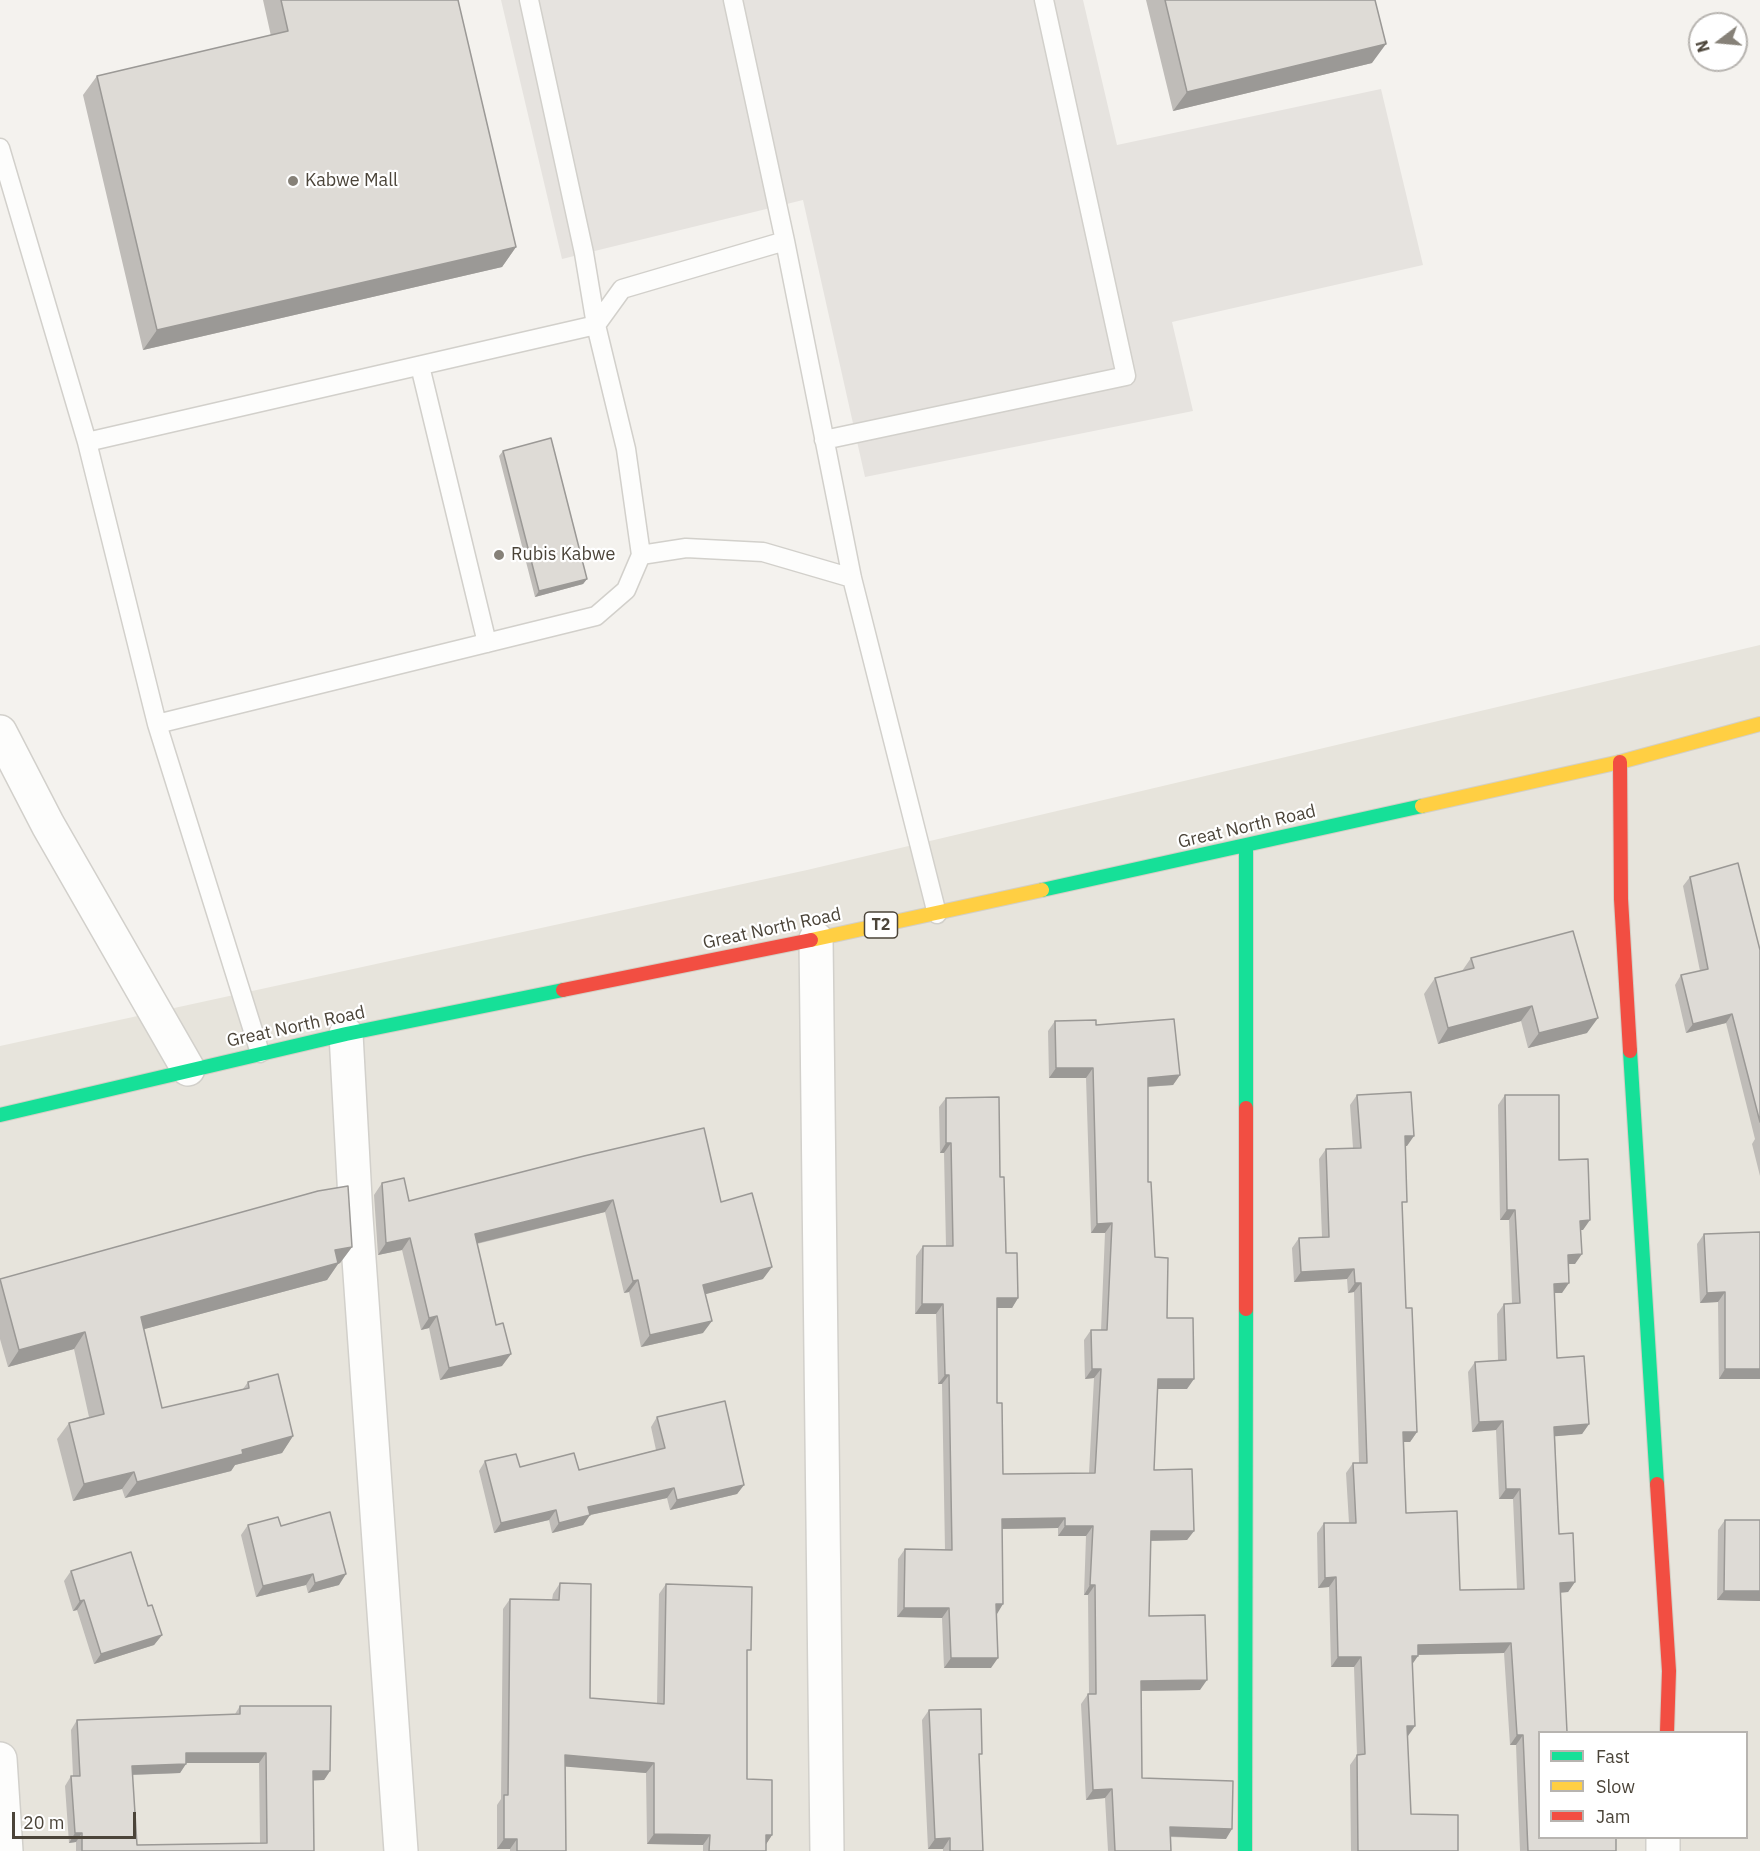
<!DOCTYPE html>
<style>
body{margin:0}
#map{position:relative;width:1760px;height:1851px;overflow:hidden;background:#f4f2ee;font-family:"IBM Plex Sans",sans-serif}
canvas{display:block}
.legend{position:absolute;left:1538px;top:1731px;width:210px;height:108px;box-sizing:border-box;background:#fff;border:2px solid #b7b4b0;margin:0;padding:8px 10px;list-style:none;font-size:18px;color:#4b4439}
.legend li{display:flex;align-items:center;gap:12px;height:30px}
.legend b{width:30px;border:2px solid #b7b4b0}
.north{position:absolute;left:1688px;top:12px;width:60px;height:60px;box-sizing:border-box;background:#fff;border:2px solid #b7b4b0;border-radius:50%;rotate:254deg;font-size:16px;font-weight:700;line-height:24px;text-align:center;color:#4b4439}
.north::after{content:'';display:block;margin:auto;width:21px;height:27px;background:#868178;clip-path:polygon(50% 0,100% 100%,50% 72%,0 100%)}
.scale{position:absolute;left:12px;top:1812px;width:124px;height:27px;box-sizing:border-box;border:3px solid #4b4439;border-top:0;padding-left:8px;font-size:18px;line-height:21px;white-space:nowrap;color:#4b4439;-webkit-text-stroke:4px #fff;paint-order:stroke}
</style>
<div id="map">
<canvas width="1760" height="1851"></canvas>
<ul class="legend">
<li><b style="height:8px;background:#16e098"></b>Fast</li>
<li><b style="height:8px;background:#ffcf43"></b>Slow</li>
<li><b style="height:8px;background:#f24e42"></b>Jam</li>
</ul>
<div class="north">N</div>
<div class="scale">20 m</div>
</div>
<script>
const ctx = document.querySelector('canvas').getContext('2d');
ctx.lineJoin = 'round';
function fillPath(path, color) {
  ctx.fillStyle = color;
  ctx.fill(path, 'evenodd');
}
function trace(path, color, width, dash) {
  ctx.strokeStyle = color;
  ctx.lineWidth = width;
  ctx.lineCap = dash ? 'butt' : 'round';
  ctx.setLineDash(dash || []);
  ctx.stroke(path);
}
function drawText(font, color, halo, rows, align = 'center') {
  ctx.font = font + ' "IBM Plex Sans",sans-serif';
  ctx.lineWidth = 4.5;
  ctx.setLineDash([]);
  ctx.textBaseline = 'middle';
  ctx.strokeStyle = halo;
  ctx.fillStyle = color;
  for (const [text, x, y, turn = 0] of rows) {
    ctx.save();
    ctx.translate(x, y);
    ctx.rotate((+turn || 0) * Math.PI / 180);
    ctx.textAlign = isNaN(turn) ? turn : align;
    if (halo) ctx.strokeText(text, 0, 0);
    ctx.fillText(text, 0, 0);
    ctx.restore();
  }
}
const residential = new Path2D(`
 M1760,645V1851H0V1046L807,870ZM1540,1732H1746V1838H1540Z`);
const parking = new Path2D(`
 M501,0H1083L1117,145L1381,89L1423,265L1172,322L1193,411L865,477L803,200L562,259Z`);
const lane = new Path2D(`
 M733,0L785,241L852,578L937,914
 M0,148L87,442
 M420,366L487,643
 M824,440L1126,376L1044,0
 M641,555L686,548L763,552L852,578
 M157,724L596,616L626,590L641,555L626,449L596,325L584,253L529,0
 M260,1053L157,724L87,442L596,325L622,289L785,241`);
const street = new Path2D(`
 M0,732L48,825L188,1069
 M816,939L827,1851
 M346,1034L356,1217L401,1851
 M0,1759L6,1851
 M1663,1851V1838`);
const fast = new Path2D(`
 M1042,890L1422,806
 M1630,1051L1657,1484
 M1246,1108V846
 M0,1115L346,1034L563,990
 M1245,1851L1246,1309`);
const slow = new Path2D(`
 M1422,806L1620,762L1760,724
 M811,940L1042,890`);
const jam = new Path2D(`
 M1620,762L1621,899L1630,1051
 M563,990L811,940
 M1246,1309V1108
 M1657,1484L1669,1671L1667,1732`);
const wall = new Path2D(`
 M263,0H458L516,247L502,267L143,350L83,95L97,76L271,36Z
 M1146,0H1375L1372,63L1173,111Z
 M503,451L587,579L583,584L535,597L499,456Z
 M1690,877L1760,950V1176L1752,1144L1755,1139L1726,1023L1686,1033L1675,985L1681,975L1700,971L1683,886Z
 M1471,958L1587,1033L1528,1048L1521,1021L1438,1044L1424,994L1435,978L1462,971Z
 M1055,1021L1096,1025L1180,1075L1173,1085L1148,1087V1182L1155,1257L1167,1318L1187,1389H1157L1154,1470L1194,1531L1187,1540L1151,1541L1149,1616L1200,1690L1141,1691L1142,1778L1226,1839L1170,1837L1171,1851H1108L1105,1798L1086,1800L1081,1704L1088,1694H1089L1088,1595H1084L1086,1536H1058V1528L1002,1529L997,1614L991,1668H944L942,1618L897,1617L898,1559L905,1549L945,1550L942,1384H938L936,1314H915L916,1256L923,1246H946L944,1153H940L939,1107L946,1098L1000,1177L1006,1253L1018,1298L1012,1308H997V1403L1003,1474L1089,1473L1094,1378L1085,1379L1084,1340L1091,1330H1101L1105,1233H1091L1086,1078H1049L1048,1031Z
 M1357,1095L1407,1146H1405L1402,1209L1406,1308L1417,1432L1410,1442H1404L1406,1513L1460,1590L1517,1589L1513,1499H1499L1496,1430L1472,1432L1468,1372L1475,1362L1498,1360L1497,1314L1504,1304L1512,1303L1509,1220H1500L1498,1105L1505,1095L1559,1160L1583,1230H1580L1575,1264H1568L1562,1293H1554L1557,1358L1589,1424L1582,1434L1555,1436L1559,1534L1575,1582L1568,1592L1560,1593L1539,1838L1616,1851H1520L1516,1745H1510L1504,1653L1418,1655L1412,1664L1407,1736L1411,1814L1458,1851H1351L1350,1765L1357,1755L1354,1667H1331L1329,1587L1318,1588L1317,1533L1324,1523H1349L1346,1473L1353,1463H1359L1354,1292L1348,1293L1347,1279L1294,1282L1292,1248L1299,1238L1322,1237L1319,1159L1326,1149L1353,1148L1350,1105Z
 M584,1156L721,1202L763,1279L705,1294L703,1333L641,1347L629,1292L624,1293L605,1212L477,1244L502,1366L440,1380L429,1328L421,1330L402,1250L378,1255L374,1195L382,1183L409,1201Z
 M1704,1234L1760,1379H1719L1718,1302L1700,1303L1697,1244Z
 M352,1247L340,1263L338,1264L327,1280L144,1329L162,1408L243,1389L248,1382L293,1436L282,1453L235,1465L231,1471L125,1498L122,1489L73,1501L57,1439L69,1423L89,1417L74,1349L8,1367L0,1339V1279Z
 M657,1417L744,1485L737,1494L670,1510L667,1498L590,1515L583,1525L552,1533L549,1520L494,1533L479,1471L485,1461L520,1467L579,1470L656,1450L651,1427Z
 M1725,1520H1760V1601L1717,1600L1718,1530Z
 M248,1525L281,1526L339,1585L308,1593L306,1585L256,1597L241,1535Z
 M71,1571L148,1606L162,1635L154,1645L94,1664L77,1610L73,1611L64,1581Z
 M560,1583L590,1698L657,1704L659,1594L666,1584L747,1656V1779L772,1835L766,1844V1851H703V1845L647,1844L646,1773L565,1766L566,1851H510V1849H497V1805L501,1799L503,1609L510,1599L552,1600L553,1594Z
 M240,1706L330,1771L324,1780H313L314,1851H76V1842L69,1843L65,1786L71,1776H73L71,1730L77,1720L235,1714ZM186,1763H259L260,1844L137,1845L132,1775L180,1773Z
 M929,1710L979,1758L983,1851H943V1849H928L922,1720Z`);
const shadedWall = new Path2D(`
 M1386,44L1372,63L1173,111L1187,92Z
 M516,247L502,267L143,350L157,330Z
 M587,579L583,584L535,597L539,591Z
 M1532,1006L1521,1021L1438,1044L1448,1028Z
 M1732,1014L1726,1023L1686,1033L1693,1024Z
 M1598,1018L1587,1033L1528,1048L1539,1033Z
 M1056,1068H1093L1086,1078H1049Z
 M1180,1075L1173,1085L1141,1087L1148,1078Z
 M1405,1136H1414L1407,1146H1398Z
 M946,1143H951L944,1153H940Z
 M613,1200L605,1212L466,1246L475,1234Z
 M1507,1210H1515L1509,1220H1500Z
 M1590,1220L1583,1230H1573L1580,1221Z
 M1112,1223L1105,1233H1091L1097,1224Z
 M410,1238L402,1250L378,1255L386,1243Z
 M352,1247L340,1263L338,1264L327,1280L130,1333L141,1317L335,1250Z
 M1582,1254L1575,1264H1561L1568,1255Z
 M772,1267L763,1279L695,1297L703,1285Z
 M1354,1269L1347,1279L1294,1282L1301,1272Z
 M638,1280L629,1292L624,1293L633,1281Z
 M1355,1283H1361L1354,1292L1348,1293Z
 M1569,1283L1562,1293H1547L1554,1284Z
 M1725,1292L1718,1302L1700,1303L1707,1293Z
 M997,1298H1018L1012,1308H990Z
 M922,1304H943L936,1314H915Z
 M437,1316L429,1328L421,1330L429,1318Z
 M712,1321L703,1333L641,1347L650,1335Z
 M85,1332L74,1349L8,1367L19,1350Z
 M511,1354L502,1366L440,1380L449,1368Z
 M1092,1369H1101L1094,1378L1085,1379Z
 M1725,1369H1760V1379H1719Z
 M945,1375H949L942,1384H938Z
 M1158,1379H1194L1187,1389H1151Z
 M1503,1421L1496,1430L1472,1432L1479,1422Z
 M1589,1424L1582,1434L1547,1437L1554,1427Z
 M1403,1432H1417L1410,1442H1396Z
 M293,1436L282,1453L235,1465L231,1471L125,1498L137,1482L242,1450Z
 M134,1472L122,1489L73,1501L84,1484Z
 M744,1485L737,1494L670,1510L677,1500Z
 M674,1488L667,1498L581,1517L588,1507Z
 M1506,1489H1520L1513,1499H1499Z
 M556,1510L549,1520L494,1533L501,1523Z
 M590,1515L583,1525L552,1533L559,1523Z
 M1065,1518L1058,1528L995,1529L1002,1519Z
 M1065,1526H1093L1086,1536H1058Z
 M1151,1531H1194L1187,1540L1144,1541Z
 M313,1574L306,1585L256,1597L263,1586Z
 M346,1574L339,1585L308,1593L315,1583Z
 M1336,1577L1329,1587L1318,1588L1325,1578Z
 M1575,1582L1568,1592L1553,1593L1560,1583Z
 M1090,1585H1095L1088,1595H1084Z
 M1724,1591H1760V1601L1717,1600Z
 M84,1600L77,1610L73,1611L80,1601Z
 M996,1604H1003L997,1614H989Z
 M904,1608H949L942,1618L897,1617Z
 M162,1635L154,1645L94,1664L101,1654Z
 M1511,1643L1504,1653L1411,1655L1418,1645Z
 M1412,1656H1418L1411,1666Z
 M1338,1657H1361L1354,1667H1331Z
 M951,1658H998L991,1668H944Z
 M1207,1680L1200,1690L1134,1691L1141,1681Z
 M1407,1726H1415L1408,1736H1400Z
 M1517,1735H1523L1516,1745H1510Z
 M186,1753H266L259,1763H179Z
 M565,1755L654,1763L646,1773L558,1766Z
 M186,1764L180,1773L125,1775L132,1766Z
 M313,1771H330L324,1780L306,1781Z
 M1112,1789L1105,1798L1086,1800L1093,1790Z
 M1170,1827L1232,1829L1226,1839L1163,1836Z
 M75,1833H82L76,1842L69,1843Z
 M654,1834L710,1835L703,1845L647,1844Z
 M766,1835H772L765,1846Z
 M950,1838L943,1849H928L935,1839Z
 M504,1839H517L510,1849H497Z`);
const building = new Path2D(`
 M281,0H458L516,247L157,330L97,76L288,31Z
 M1165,0H1375L1386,44L1187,92Z
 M551,438L587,579L539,591L503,451Z
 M1738,863L1760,950V1122L1732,1014L1693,1024L1681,975L1708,969L1690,877Z
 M1573,931L1598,1018L1539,1033L1532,1006L1448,1028L1435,978L1474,968L1471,958Z
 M1174,1019L1180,1075L1148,1078V1182H1151L1155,1257L1168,1258L1167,1318H1193L1194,1379H1158L1154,1470L1192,1469L1194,1531H1151L1149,1616L1205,1615L1207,1680L1141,1681L1142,1778L1233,1781L1232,1829L1170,1827L1171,1851H1115L1112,1789L1093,1790L1088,1694H1096L1095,1585H1090L1093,1526H1065V1518L1002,1519L1003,1604H996L998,1658H951L949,1608H904L905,1549L952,1550L949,1375H945L943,1304H922L923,1246H953L951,1143H946V1098L999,1097L1000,1177H1004L1006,1253H1017L1018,1298H997V1403H1002L1003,1474L1095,1473L1101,1369H1092L1091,1330H1107L1112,1223L1097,1224L1093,1068H1056L1055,1021L1096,1020V1025Z
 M1411,1092L1414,1136H1405L1407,1202H1402L1406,1308H1412L1417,1432H1403L1406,1513L1457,1511L1460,1590L1524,1589L1520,1489H1506L1503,1421L1479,1422L1475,1362L1506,1360L1504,1304L1520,1303L1515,1210H1507L1505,1095H1559V1160L1588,1159L1590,1220L1580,1221L1582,1254L1568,1255L1569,1283L1554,1284L1557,1358L1584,1356L1589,1424L1554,1427L1559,1534L1573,1533L1575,1582L1560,1583L1567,1732H1539V1838H1616V1851H1528L1523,1735H1517L1511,1643L1418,1645V1656H1412L1415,1726H1407L1411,1814L1458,1815V1851H1358L1357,1755L1365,1754L1361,1657H1338L1336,1577L1325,1578L1324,1523H1356L1353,1463H1367L1361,1283H1355L1354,1269L1301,1272L1299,1238L1329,1237L1326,1149L1361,1148L1357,1095Z
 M704,1128L721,1202L752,1193L772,1267L703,1285L712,1321L650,1335L638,1280L633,1281L613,1200L475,1234L496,1325L503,1323L511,1354L449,1368L437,1316L429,1318L410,1238L386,1243L382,1183L404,1178L409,1201L584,1156Z
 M348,1186L352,1247L335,1250L338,1263L141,1317L162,1408L249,1388L248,1382L278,1374L293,1436L242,1450L243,1454L137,1482L134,1472L84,1484L69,1423L104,1414L85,1332L19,1350L0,1279L318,1191Z
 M1760,1232V1369H1725V1292L1707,1293L1704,1234Z
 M725,1401L744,1485L677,1500L674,1488L588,1507L590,1515L559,1523L556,1510L501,1523L485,1461L516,1454L520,1467L574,1453L579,1470L665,1448L657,1417Z
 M330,1512L346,1574L315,1583L313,1574L263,1586L248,1525L278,1517L281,1526Z
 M1725,1520H1760V1591H1724Z
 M131,1552L148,1606L152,1605L162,1635L101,1654L84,1600L80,1601L71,1571Z
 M560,1583L591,1584L590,1698L664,1704L666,1584L752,1587L751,1650H747V1779L772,1780V1835H766V1851H709L710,1835L654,1834V1763L565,1755L566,1851H517V1839H504V1795H508L510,1599L559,1600Z
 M240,1706H331L330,1771H313L314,1851H82V1833H75L71,1776H80L77,1720L240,1714ZM186,1753H266L267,1843L137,1845L132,1766L186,1764Z
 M981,1709L982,1754H979L983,1851H950V1838L935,1839L929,1710Z`);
const markers = [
 [293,181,6,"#868178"],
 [499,555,6,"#868178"]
];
const shields = [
 [881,925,33]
];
const shieldNames = [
 ["T2",881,925]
];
const poiNames = [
 ["Kabwe Mall",305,181],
 ["Rubis Kabwe",511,555]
];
const streetNames = [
 ["Great North Road",1247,827,-13],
 ["Great North Road",772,929,-12],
 ["Great North Road",296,1027,-12]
];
fillPath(residential, '#e7e4dc');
fillPath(parking, '#e6e3df');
trace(lane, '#d2d0cb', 21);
trace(street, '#d2d0cb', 36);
trace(fast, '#d3cfc5', 16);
trace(slow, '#d3cfc5', 16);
trace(jam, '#d3cfc5', 16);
trace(lane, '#fdfdfc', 18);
trace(street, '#fdfdfc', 33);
trace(fast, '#16e098', 14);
trace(slow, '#ffcf43', 14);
trace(jam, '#f24e42', 14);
fillPath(wall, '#bfbcb8');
fillPath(shadedWall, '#9b9996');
fillPath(building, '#dedbd6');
trace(building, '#9b9996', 1.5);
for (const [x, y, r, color] of markers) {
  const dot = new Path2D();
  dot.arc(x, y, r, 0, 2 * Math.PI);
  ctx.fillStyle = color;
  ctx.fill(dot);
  trace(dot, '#fff', 2);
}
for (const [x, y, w] of shields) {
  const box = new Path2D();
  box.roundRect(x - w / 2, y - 13, w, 26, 4.5);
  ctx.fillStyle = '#fff';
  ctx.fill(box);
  trace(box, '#4b4439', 1.5);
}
drawText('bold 16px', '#4b4439', null, shieldNames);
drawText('18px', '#4b4439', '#fff', poiNames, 'left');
drawText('18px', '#4b4439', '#fff', streetNames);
</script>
